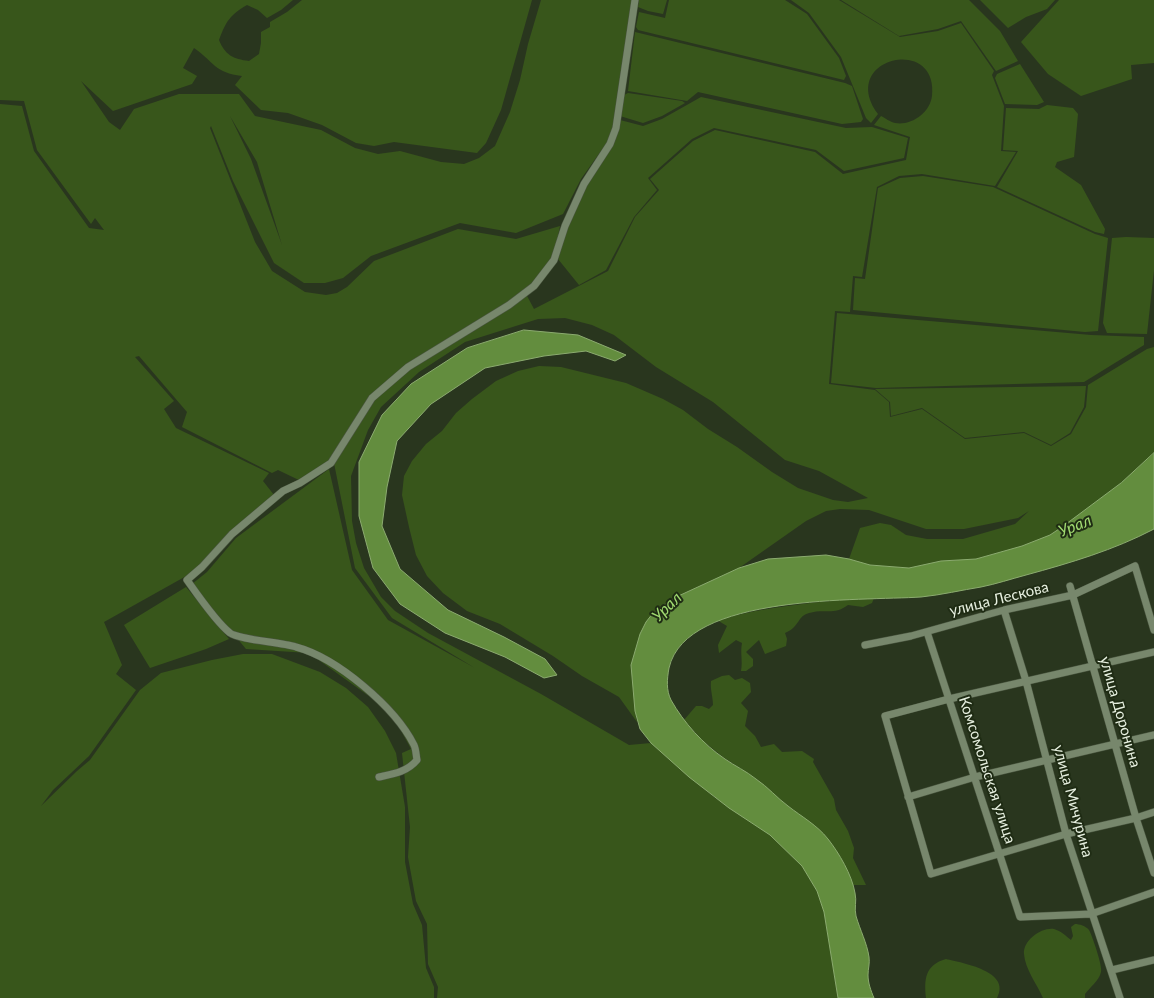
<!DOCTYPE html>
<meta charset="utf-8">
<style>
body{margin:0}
canvas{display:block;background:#29361e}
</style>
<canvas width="1154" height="998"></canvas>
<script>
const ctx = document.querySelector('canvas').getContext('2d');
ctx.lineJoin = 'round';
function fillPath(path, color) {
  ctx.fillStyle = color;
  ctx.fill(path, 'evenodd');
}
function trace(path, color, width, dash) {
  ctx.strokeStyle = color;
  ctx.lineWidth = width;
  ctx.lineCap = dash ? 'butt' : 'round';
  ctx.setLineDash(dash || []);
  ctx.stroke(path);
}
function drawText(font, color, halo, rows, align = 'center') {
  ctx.font = font + ' Lato,sans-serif';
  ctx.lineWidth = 4;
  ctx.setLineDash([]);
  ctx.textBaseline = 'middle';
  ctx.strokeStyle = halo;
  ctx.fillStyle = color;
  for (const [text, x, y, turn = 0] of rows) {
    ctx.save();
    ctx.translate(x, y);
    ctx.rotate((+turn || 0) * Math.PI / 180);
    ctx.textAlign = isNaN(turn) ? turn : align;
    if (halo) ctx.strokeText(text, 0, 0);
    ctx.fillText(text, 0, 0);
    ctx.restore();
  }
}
const green = new Path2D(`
 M0,0H293L281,10L267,18L258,10L247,5C230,15 226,21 219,40C225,55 233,59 249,61L259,54L261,43V32L270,27V22L287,12L302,0H532L501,110L486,143L477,153L394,142L374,146L356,143L322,125L288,113L261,110L235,85L242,76C215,73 214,62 194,48L183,68L197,76L192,84L113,111L81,81L109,122L120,130L134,109L179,94H239L255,116L321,130L355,148L378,154L400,151L441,162L464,164L479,158L495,146L510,112L520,80L528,44L541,0H634L615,124L608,141L581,179L563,214L516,233L460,223L371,256L343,278L325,283H304L274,263L233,181L211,126L210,128L255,242L272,271L305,292L326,295L337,293L347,287L374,261L458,229L516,239L560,226L553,261L514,301L371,395L330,462L303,482L278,470L272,473L182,427L187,412L139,356L135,357L174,401L164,409L176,428L269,473L263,481L274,495L230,531L203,563L188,575L104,622L122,665L116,674L136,690L89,756L53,790L41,806L77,771L90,760L140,690L161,673L212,660L243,654H272L320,672L346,688L368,707L385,731L396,753L405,807V862L413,904L422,925L426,968L434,987V998H0V104L22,106L34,151L89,228L104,230L95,218L91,224L37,150L24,101L0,100ZM230,116L257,162L282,245L251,159Z
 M639,0H667L663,14L648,11L638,7Z
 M669,0H785L807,14L839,58L846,76L844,80L638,30L636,27L639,12L665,18Z
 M791,0H839L900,37L938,31L961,23L994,71L992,75L1004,106L1001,151L1016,152L995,186L922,174L899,176L877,187L862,277L853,276L850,312L835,311L829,384L875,390L889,402L890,417L922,409L965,439L1024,433L1051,446L1071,434L1086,407L1088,385L1147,349L1154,347V453L1121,483L1062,527L1050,535L1022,546L976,559L941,561L909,568L870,565L849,559L860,528L880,523L891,525L906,535L927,539H963L1015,524L1029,511L1018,518L964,529H926L869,510L840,509L826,511L806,521L739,568L674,598L653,613L640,634L631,665L637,722L619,697L582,676L553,656L500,624L467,611L443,593L427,576L416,555L409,527L402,495L404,476L412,461L426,444L442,431L456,413L472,399L496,381L518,371L539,366L561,367L626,383L663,399L683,410L708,429L737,447L772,472L798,488L833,500L848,502L868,498L819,471L785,460L713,402L656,367L614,335L592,325L565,318L538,319L465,342L419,372L381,407L368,430L351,476L352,521L356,543L364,568L381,597L395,611L428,633L541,694L629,745L651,743L714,797L770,835L802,866L817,891L824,912L838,998H437L438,987L428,964L427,924L416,901L408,857L410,827L402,753L411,749L391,712L309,653L246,649L192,584L207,572L236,538L329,469L352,570L388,620L475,668L392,618L355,568L334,463L374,397L409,367L515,305L526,294L534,309L608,271L635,217L659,190L650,179L693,141L715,130L815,152L843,174L906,160L910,137L874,125L881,116C885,118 890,122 895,123C911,126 930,113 932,96C939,34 837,58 878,114L871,123L866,118L841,57L809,13Z
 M841,0H969L1000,31L1018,61L996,71L961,21L938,29L899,36Z
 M980,0H1055L1047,9L1026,17L1008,28Z
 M1059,0H1154V63L1131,65L1132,79L1081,96L1048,74L1021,42Z
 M635,32L845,83L852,86L863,119L861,122L842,124L698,92L687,101L628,91Z
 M1020,64L1044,102L1037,105L1005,104L995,78L997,74Z
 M628,93L682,101L685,103L662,116L643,123L620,116L624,95Z
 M701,97L846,128L872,127L908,138L904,158L844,171L816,150L714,128L692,139L648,178L657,190L634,217L606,270L579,285L558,259L570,219L620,120L643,126L662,119Z
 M1047,105L1073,108L1078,114L1074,157L1057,162L1055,167L1081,185L1105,229L1104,234L1095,232L997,187L1018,151L1003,150L1006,108L1039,109Z
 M923,176L993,187L1095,234L1108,238L1098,331L1085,332L853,310L855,278L865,279L878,188L900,178Z
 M1126,237L1154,238V270L1147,334L1107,333L1103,323L1112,238Z
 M837,313L1091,335L1144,337V345L1084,382L876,388L831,383Z
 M1086,386L1084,407L1070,433L1051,445L1024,432L965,438L922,408L891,416L890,402L875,389Z
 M186,587L229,639L206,649L150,668L124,625Z
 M874,598L872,603L863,607L848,605C833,616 825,608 809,613C797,616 800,627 785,633L787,639L786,646L765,654L759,640L746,652L753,659V666L746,671H741C743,661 740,653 742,643L736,640L719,653L718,645L727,626L717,620C768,606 821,601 874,598Z
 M729,675L735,680L742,678L750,683L751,692L741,703L748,711L745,726L755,736L761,747L774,744L782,752L802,751L814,759L813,762L834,799L836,810L848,831L854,848L853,858L866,885H852L836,852L816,827L780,800L758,780L723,757L703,741L684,720L696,706H702L709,709L713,705C713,697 710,689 711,681L722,676Z
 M1075,924C1079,924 1086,926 1089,930C1092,935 1103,967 1101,972C1099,981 1090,987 1085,994V998H1043C1037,984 1025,969 1024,954C1023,940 1042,927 1054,929C1061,931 1066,936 1071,940L1073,936L1071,927Z
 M946,959C962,963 1012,971 997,998H926C924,979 925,965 946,959Z`);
const water = new Path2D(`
 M524,330L578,335L626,355L615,361L586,351L544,356L485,368L431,404L397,441L387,487L382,526L400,569L448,610L504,637L545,659L557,675L544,678L505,657L445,633L400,604L373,568L359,516V462L382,415L411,384L467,348Z
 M1154,453V529C1114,550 1070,563 1026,575C1011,579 996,584 981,587C962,590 941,595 921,597C861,601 686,593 669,668C667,679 666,690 671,700C684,723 703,744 725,759C735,766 746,771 756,779C768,787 777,798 788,806C802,817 817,825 828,839C839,853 852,875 855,893C857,901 854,908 856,916C860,930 867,943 869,957C870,963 868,969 868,975C868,983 871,991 874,998H838L824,912L817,891L802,866L770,835L729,808L689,777L651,743L640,729L635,711L631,665L640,634L646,622L653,613L674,598L739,568L768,559L826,555L849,559L870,565L909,568L941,561L976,559L1022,546L1050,535L1062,527L1121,483Z`);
const minor = new Path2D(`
 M1070,586L1136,818L1154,873
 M1004,610L1026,681L1066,834L1120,998
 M927,632L1020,917L1091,914L1154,892
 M865,645L911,636L1004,610L1073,595L1135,566L1154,630
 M1154,652L949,699L885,716L931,874L1066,834L1136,818L1154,812
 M379,777C393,774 407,772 417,760C416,755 416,749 414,745C395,707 337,658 296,647C281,642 240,640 230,633C216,622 197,594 187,580L202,567L232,534L283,491L300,483L331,463L372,398L408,367L509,305L534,286L554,260L565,226L584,184L610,144L616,128L635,0
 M908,797L975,777L1154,735
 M1112,970L1154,960`);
const streetNames = [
 ["улица Лескова",999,599,-14],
 ["улица Доронина",1120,712,74],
 ["Комсомольская улица",987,770,72],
 ["улица Мичурина",1073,801,75]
];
const waterNames = [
 ["Урал",1075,526,-22],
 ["Урал",667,607,-44]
];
fillPath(green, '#38561b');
fillPath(water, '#638d3e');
trace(water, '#8bab6f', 1);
trace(minor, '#49553f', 8);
trace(minor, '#77876c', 7);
drawText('15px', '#e7f0e0', '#1f2c14', streetNames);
drawText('italic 16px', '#a0d970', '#1f2c14', waterNames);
</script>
